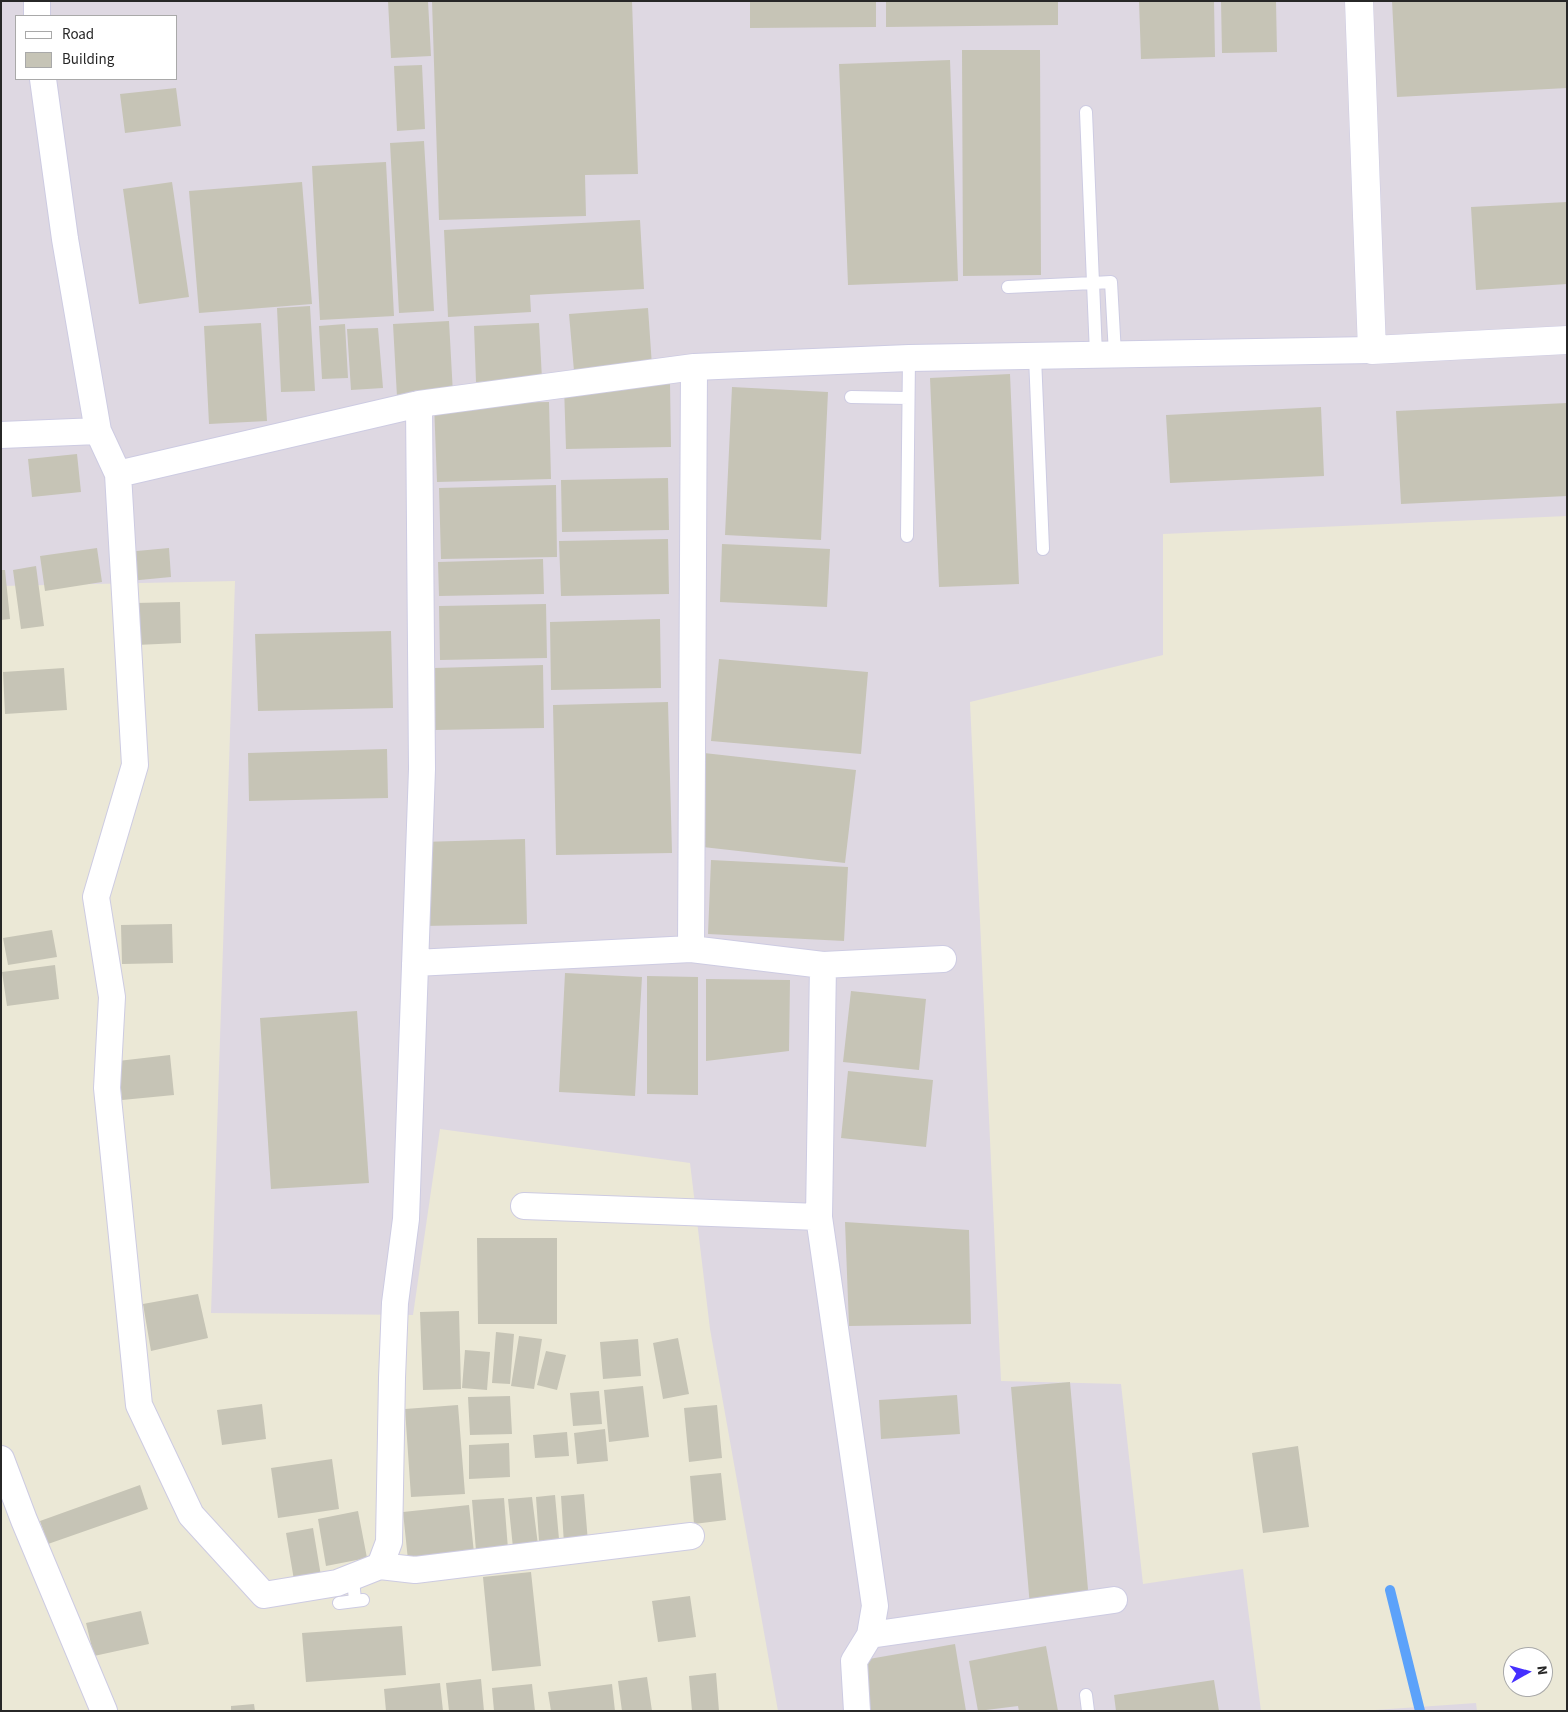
<!DOCTYPE html>
<style>
body{margin:0}
#map{position:relative;width:1568px;height:1712px;overflow:hidden;background:#ebe8d6;font-family:"Source Sans 3",sans-serif}
canvas{display:block}
.frame{position:absolute;inset:0;border:2px solid #272727;pointer-events:none}
.legend{position:absolute;left:15px;top:15px;width:162px;height:65px;box-sizing:border-box;background:#fff;border:1px solid #a9a9a9;margin:0;padding:6px 9px;list-style:none;font-size:15px;color:#272727}
.legend li{display:flex;align-items:center;gap:10px;height:25px}
.legend b{width:25px;border:1px solid #a9a9a9}
.north{position:absolute;left:1503px;top:1647px;width:50px;height:50px;box-sizing:border-box;background:#fff;border:1px solid #a9a9a9;border-radius:50%;rotate:83deg;font-size:14px;font-weight:700;line-height:20px;text-align:center;color:#272727}
.north::after{content:'';display:block;margin:auto;width:18px;height:22px;background:#452fff;clip-path:polygon(50% 0,100% 100%,50% 72%,0 100%)}
</style>
<div id="map">
<canvas width="1568" height="1712"></canvas>
<div class="frame"></div>
<ul class="legend">
<li><b style="height:6px;background:#fff"></b>Road</li>
<li><b style="height:14px;background:#c6c4b6"></b>Building</li>
</ul>
<div class="north">N</div>
</div>
<script>
const ctx = document.querySelector('canvas').getContext('2d');
ctx.lineJoin = 'round';
function fillPath(path, color) {
  ctx.fillStyle = color;
  ctx.fill(path, 'evenodd');
}
function trace(path, color, width, dash) {
  ctx.strokeStyle = color;
  ctx.lineWidth = width;
  ctx.lineCap = dash ? 'butt' : 'round';
  ctx.setLineDash(dash || []);
  ctx.stroke(path);
}
const industrial = new Path2D(`
 M1,1H1567V516L1163,534V655L970,702L1001,1381L1121,1384L1143,1584L1243,1569L1261,1711H778L710,1329L690,1163L440,1129L413,1315L211,1313L235,581L1,586ZM16,16H176V79H16Z
 M1476,1703L1477,1711H1361Z`);
const stream = new Path2D(`
 M1390,1590L1420,1711`);
const building = new Path2D(`
 M388,1H428L431,56L391,58Z
 M432,1H632L638,174L585,175L586,216L439,220Z
 M750,1H876V27L750,28Z
 M886,1H1058V25L886,27Z
 M1139,1H1214L1215,57L1141,59Z
 M1221,1H1276L1277,52L1222,53Z
 M1392,1H1567V88L1397,97Z
 M962,50H1040L1041,275L963,276Z
 M950,60L958,281L848,285L839,64Z
 M422,65L425,129L397,131L394,66Z
 M176,88L181,126L125,133L120,94Z
 M424,141L434,311L399,313L390,143Z
 M386,162L394,316L320,320L312,166Z
 M172,182L189,297L139,304L123,189Z
 M302,182L312,304L199,313L189,191Z
 M1567,202V284L1476,290L1471,207Z
 M640,220L644,289L530,295L531,312L448,317L444,230Z
 M310,306L315,391L281,392L277,308Z
 M648,308L652,366L574,371L569,314Z
 M449,321L453,394L397,397L393,324Z
 M261,323L267,421L209,424L204,326Z
 M539,323L542,379L476,382L474,326Z
 M345,324L348,378L322,379L319,326Z
 M378,328L383,388L351,390L347,329Z
 M1010,374L1019,584L939,587L930,378Z
 M670,383L671,447L566,449L564,386Z
 M732,387L828,392L821,540L725,535Z
 M549,402L551,479L437,482L434,404Z
 M1567,403V496L1401,504L1396,411Z
 M1321,407L1324,476L1170,483L1166,415Z
 M77,454L81,492L32,497L28,459Z
 M668,478L669,530L562,532L561,480Z
 M556,485L557,557L441,559L439,488Z
 M668,539L669,594L561,596L559,541Z
 M722,544L830,549L827,607L720,602Z
 M97,548L102,582L45,591L40,556Z
 M169,548L171,577L129,581L126,552Z
 M543,559L544,594L439,596L438,562Z
 M36,566L44,626L21,629L13,570Z
 M1,570H5L10,619L1,620Z
 M180,602L181,643L136,645L135,603Z
 M546,604L547,658L440,660L439,606Z
 M660,619L661,688L551,690L550,622Z
 M391,631L393,708L258,711L255,634Z
 M719,659L868,672L861,754L711,741Z
 M543,665L544,728L435,730L434,668Z
 M64,668L67,710L5,714L3,672Z
 M668,702L672,853L556,855L553,705Z
 M387,749L388,798L249,801L248,753Z
 M704,753L856,770L845,863L694,846Z
 M525,839L527,924L424,926L421,842Z
 M711,860L848,867L844,941L708,934Z
 M172,924L173,963L122,964L121,925Z
 M52,930L57,957L8,965L3,938Z
 M55,965L59,999L7,1006L2,972Z
 M565,973L642,977L635,1096L559,1092Z
 M647,976L698,977V1095L647,1094Z
 M706,979L790,980L789,1051L706,1061Z
 M851,991L926,999L919,1070L843,1062Z
 M357,1011L369,1183L271,1189L260,1018Z
 M170,1055L174,1095L122,1100L118,1061Z
 M848,1071L933,1080L926,1147L841,1138Z
 M845,1222L969,1230L971,1324L849,1326Z
 M477,1238H557V1324H478Z
 M198,1294L208,1338L151,1351L143,1304Z
 M459,1311L461,1389L423,1390L420,1312Z
 M496,1332L514,1334L510,1384L492,1383Z
 M519,1336L542,1339L534,1389L511,1386Z
 M678,1338L689,1394L663,1399L653,1343Z
 M638,1339L641,1376L603,1379L600,1342Z
 M465,1350L490,1352L487,1390L462,1388Z
 M546,1351L566,1355L557,1390L537,1385Z
 M1070,1382L1089,1601L1030,1606L1011,1387Z
 M643,1386L649,1437L609,1442L604,1390Z
 M599,1391L602,1424L573,1426L570,1393Z
 M957,1395L960,1434L881,1439L879,1400Z
 M510,1396L512,1434L470,1435L468,1397Z
 M262,1404L266,1439L222,1445L217,1410Z
 M458,1405L465,1494L411,1497L405,1409Z
 M717,1405L722,1458L689,1462L684,1408Z
 M605,1429L608,1461L577,1464L574,1433Z
 M567,1432L569,1456L535,1458L533,1435Z
 M509,1443L510,1477L469,1479V1445Z
 M1298,1446L1309,1527L1263,1533L1252,1453Z
 M332,1459L339,1509L278,1518L271,1468Z
 M721,1473L726,1520L694,1524L690,1476Z
 M140,1485L148,1509L48,1544L40,1521Z
 M584,1494L588,1542L564,1544L561,1496Z
 M555,1495L559,1539L539,1541L536,1497Z
 M532,1497L538,1545L513,1548L508,1499Z
 M504,1498L508,1549L476,1551L472,1500Z
 M469,1505L474,1553L408,1560L403,1512Z
 M358,1511L367,1558L326,1566L318,1519Z
 M313,1528L321,1576L294,1580L286,1533Z
 M531,1572L541,1666L492,1671L483,1577Z
 M690,1596L696,1637L658,1642L652,1601Z
 M141,1611L149,1644L94,1656L86,1623Z
 M402,1626L406,1675L306,1682L302,1633Z
 M955,1644L966,1711H871L865,1676L869,1659Z
 M1046,1646L1058,1711H1019L1018,1706L978,1711L969,1661Z
 M716,1673L719,1711H692L689,1676Z
 M647,1677L652,1711H622L618,1681Z
 M481,1679L484,1711H449L446,1683Z
 M1214,1680L1219,1711H1116L1114,1695Z
 M440,1683L443,1711H386L384,1689Z
 M532,1684L535,1711H494L492,1688Z
 M612,1684L615,1711H551L548,1692Z
 M254,1704L255,1711H231V1706Z`);
const service = new Path2D(`
 M1008,287L1093,283L1086,112
 M1096,354L1093,283L1111,282L1115,354
 M1035,357L1043,549
 M851,397L908,398
 M907,536L909,358
 M353,1578L355,1601L363,1600
 M339,1603L355,1601
 M1086,1695L1088,1711`);
const minor = new Path2D(`
 M37,1V16
 M43,79L65,239L98,431L118,474L135,765L96,897L112,997L107,1088L139,1405L191,1515L264,1595L337,1583L380,1566L389,1542L392,1378L395,1303L406,1219L422,769L419,404L694,367L909,358L1372,350
 M1,435L98,431
 M118,474L419,404
 M691,949L694,367
 M415,963L691,949L823,965L819,1217L875,1606L870,1635L854,1661L857,1711
 M823,965L943,959
 M524,1206L819,1217
 M1,1459L24,1520L104,1711
 M380,1566L415,1570L691,1536
 M870,1635L1114,1600`);
const tertiary = new Path2D(`
 M1359,1L1372,350L1567,340`);
fillPath(industrial, '#ded8e2');
trace(stream, '#5ca2fa', 10);
fillPath(building, '#c6c4b6');
trace(service, '#cdcbe2', 14);
trace(minor, '#cdcbe2', 28);
trace(tertiary, '#cdcbe2', 29);
trace(service, '#fff', 12);
trace(minor, '#fff', 26);
trace(tertiary, '#fff', 28);
</script>
